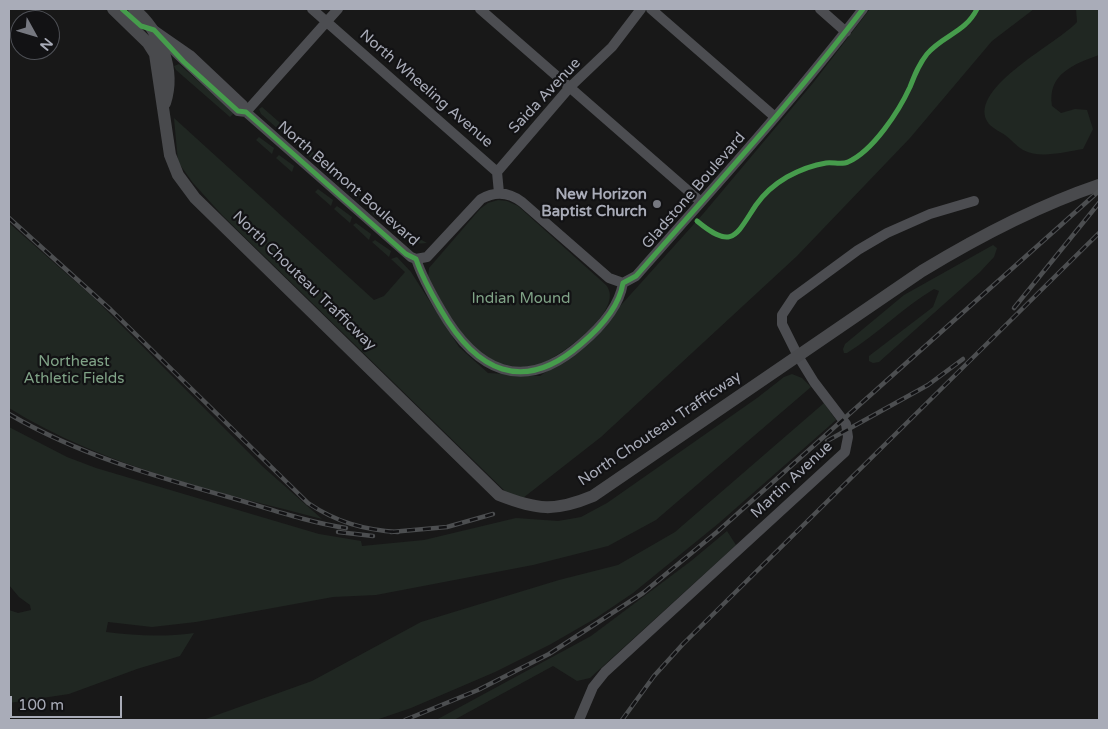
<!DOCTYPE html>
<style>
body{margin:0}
#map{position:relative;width:1108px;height:729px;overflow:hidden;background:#181818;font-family:"Varela Round",sans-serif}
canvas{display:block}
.frame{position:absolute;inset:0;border:10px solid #a9acb8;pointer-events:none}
.north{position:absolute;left:10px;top:10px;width:50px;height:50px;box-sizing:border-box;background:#121214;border:1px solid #4e5056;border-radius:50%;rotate:129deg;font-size:14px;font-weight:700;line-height:20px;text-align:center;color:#a9acb8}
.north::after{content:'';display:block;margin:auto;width:18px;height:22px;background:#767880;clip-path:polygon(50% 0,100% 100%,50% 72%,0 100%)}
.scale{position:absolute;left:10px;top:696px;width:112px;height:22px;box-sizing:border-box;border:2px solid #a9acb8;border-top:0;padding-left:6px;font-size:15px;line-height:18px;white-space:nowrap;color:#a9acb8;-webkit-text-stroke:4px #121214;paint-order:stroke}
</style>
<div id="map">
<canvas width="1108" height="729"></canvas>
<div class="frame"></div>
<div class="north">N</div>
<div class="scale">100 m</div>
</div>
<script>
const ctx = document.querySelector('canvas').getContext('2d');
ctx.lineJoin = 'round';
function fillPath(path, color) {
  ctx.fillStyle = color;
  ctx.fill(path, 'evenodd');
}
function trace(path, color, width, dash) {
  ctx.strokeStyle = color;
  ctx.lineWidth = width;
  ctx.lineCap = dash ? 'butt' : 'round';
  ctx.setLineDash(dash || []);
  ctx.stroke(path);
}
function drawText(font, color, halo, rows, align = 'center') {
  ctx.font = font + ' "Varela Round",sans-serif';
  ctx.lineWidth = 4.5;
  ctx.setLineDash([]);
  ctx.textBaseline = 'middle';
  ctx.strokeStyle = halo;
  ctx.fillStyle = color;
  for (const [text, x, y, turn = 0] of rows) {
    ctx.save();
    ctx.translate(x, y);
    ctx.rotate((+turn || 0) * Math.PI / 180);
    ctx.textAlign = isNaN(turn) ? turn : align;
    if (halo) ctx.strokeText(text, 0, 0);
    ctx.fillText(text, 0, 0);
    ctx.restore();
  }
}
const green = new Path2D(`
 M870,9H1034L992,41L910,138L797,256L601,437L523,498L508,494L222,215L193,183L178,162L174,118L374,300L384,296L405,272L391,259L397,257L411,272L459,347L488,373L540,376L585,345L703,214L813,83Z
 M1076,9H1099V55C1074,64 1047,74 1052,106L1061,113L1075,109L1087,110L1093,129L1083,149C1064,152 1040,159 1023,150C1016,146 1011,139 1005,135C999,131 990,127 987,121C969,87 1060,42 1077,22Z
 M179,64L234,113L230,117L176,70L174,66Z
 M262,107L361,194L357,199L261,114L259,109Z
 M259,137L274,148L272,154L256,140Z
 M279,155L294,166L292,172L276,158Z
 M318,189L333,200L331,206L315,192Z
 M365,192L376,202L369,209L358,200Z
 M498,200L507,201L518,206L606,285C626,309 563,354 543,363C524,371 504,366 487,357C462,342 443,303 428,278L429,268L480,209L488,203Z
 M372 211a6 6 0 1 1 12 0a6 6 0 1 1-12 0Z
 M337,206L352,217L350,223L334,209Z
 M387,212L416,237L427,243C406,246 395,232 381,219Z
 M9,223L94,298L262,466L322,519C215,491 104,467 9,408Z
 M356,223L371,234L369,240L353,225Z
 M375,240L391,251L389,257L372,242Z
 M993,245L997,248L994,257L980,272L879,362L873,363L869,361V356L933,307L939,291L934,289C903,307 878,334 847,353H844L843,349L845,344L904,295Z
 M792,374L802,378L811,387L656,520L608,546L533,565L376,595L333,597L196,622L152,627L108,622L106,632C137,636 164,637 194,633L180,656L137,669L69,694L9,703V610L18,613L31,610L30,605L19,597L9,585V427L67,457L96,468L319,534L361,541L362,546L424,540L516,518L558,521L581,517L607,503L757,398L784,377Z
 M824,403L836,420L719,523L633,593L596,618L551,644L495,672L411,708L376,720H203L312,681L421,622L559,580L618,565L675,532Z
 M727,531L736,545L590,678L577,681L553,666L454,720H436L591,636L691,561Z`);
const minor = new Path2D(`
 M312,9L497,172
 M480,9L701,202
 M651,9L775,117
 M820,9L846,32
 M154,30L190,55L243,105L246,112L411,257L416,259L427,257L481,199C495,191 509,192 522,202L609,278L623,283L636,276C713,188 792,102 863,9
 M168,45L238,111L246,112
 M246,112L338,9
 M499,193L497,172L570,87L612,47L641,9
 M416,259C422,277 431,293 441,310C476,371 523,395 581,344C600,328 619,308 623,283
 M579,720L593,687L605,672L845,452L848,437L846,424L814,382L798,356L782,324V315L794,297L858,250L887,233L930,214L974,201`);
const major = new Path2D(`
 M113,9L148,43L155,54L170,155L178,175L195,198L499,495C537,510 555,512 593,496L922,271C978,237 1037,206 1099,185
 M134,9C160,31 176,69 165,103`);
const rail = new Path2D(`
 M9,218L111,310L308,503C336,522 364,530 398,532
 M1014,308L1099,203
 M9,414C79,455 154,476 232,498C270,509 307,522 346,528
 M827,441L928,385L963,359
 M338,532L373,536
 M391,532L447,527L493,514
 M405,720L478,690L549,654L643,593L717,532L1099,191
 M622,720L654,676L683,644L1099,233`);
const cycleway = new Path2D(`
 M122,9L141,26L154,30L184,62L238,111L246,112L406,254L416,259C422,277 431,293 441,310C476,371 523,395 581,344C600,328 619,308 623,283L636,276C713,188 792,102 863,9
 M697,221C733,251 736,235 756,205C763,195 775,184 787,177C798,171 813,165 826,163C833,162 842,165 848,162C873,151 899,111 910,87C915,74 919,64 927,54C943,35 965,33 977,9`);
const markers = [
 [657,204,5,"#767880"]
];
const streetNames = [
 ["North Wheeling Avenue",426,89,41],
 ["Saida Avenue",545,96,-47],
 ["North Belmont Boulevard",348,184,41],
 ["Gladstone Boulevard",694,191,-49],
 ["North Chouteau Trafficway",304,281,44],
 ["North Chouteau Trafficway",660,429,-34],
 ["Martin Avenue",792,480,-43]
];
const poiNames = [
 ["New Horizon",647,195],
 ["Baptist Church",647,212]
];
const parkNames = [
 ["Indian Mound",521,299],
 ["Northeast",74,362],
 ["Athletic Fields",74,379]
];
fillPath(green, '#202722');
trace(minor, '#4c4d51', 10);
trace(major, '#494a4d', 12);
trace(rail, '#4c4e50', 4.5);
trace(rail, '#121214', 2.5, [8]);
trace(cycleway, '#469c4c', 5);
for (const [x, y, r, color] of markers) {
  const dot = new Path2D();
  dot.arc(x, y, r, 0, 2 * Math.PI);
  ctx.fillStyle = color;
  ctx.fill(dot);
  trace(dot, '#121214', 2);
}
drawText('15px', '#a9acb8', '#121214', streetNames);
drawText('bold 15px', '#a9acb8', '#121214', poiNames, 'right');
drawText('15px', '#80a387', '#121214', parkNames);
</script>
